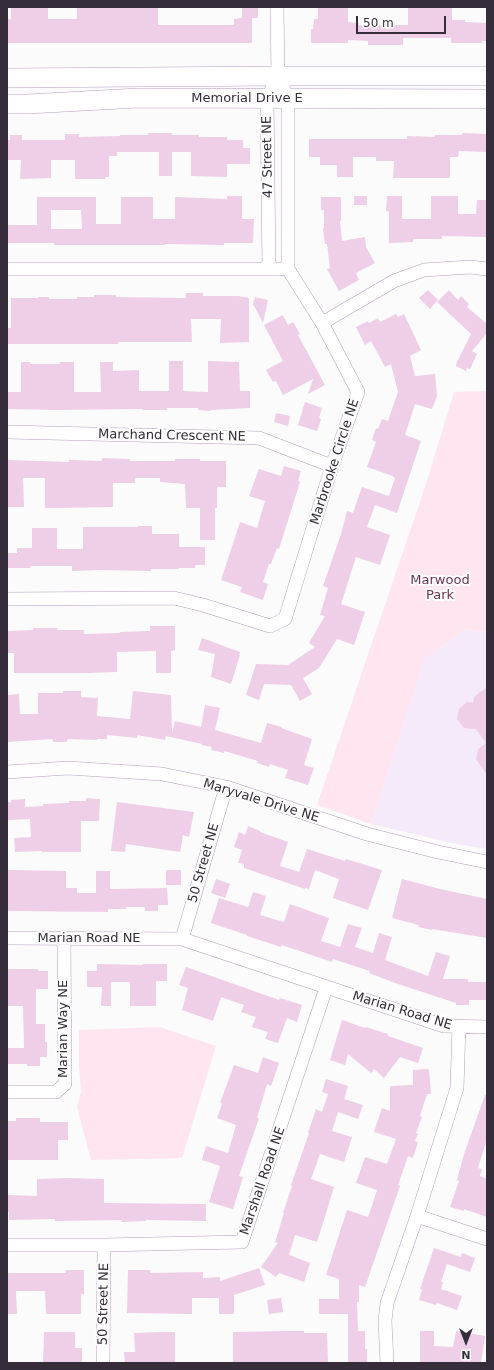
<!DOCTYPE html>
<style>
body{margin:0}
#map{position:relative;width:494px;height:1370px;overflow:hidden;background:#fbfbfb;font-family:"DejaVu Sans",sans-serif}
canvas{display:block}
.frame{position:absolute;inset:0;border:8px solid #352d39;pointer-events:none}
.north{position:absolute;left:446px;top:1322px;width:40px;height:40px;-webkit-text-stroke:3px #fff;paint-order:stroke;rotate:180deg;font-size:11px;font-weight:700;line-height:16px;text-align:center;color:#352d39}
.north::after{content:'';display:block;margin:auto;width:14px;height:18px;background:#352d39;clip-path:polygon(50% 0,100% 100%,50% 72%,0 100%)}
.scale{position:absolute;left:356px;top:16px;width:90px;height:18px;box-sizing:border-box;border:2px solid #352d39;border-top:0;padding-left:5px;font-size:12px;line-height:14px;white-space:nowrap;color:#352d39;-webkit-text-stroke:3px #fff;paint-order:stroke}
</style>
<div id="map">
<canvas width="494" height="1370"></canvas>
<div class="frame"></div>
<div class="north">N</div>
<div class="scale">50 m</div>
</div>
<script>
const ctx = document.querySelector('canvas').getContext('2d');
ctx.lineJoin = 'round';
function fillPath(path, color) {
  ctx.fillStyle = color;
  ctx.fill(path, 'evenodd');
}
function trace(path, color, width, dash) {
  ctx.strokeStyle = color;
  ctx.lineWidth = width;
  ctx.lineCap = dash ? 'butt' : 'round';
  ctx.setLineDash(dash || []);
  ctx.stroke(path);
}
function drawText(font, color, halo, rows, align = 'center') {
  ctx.font = font + ' "DejaVu Sans",sans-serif';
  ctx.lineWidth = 4;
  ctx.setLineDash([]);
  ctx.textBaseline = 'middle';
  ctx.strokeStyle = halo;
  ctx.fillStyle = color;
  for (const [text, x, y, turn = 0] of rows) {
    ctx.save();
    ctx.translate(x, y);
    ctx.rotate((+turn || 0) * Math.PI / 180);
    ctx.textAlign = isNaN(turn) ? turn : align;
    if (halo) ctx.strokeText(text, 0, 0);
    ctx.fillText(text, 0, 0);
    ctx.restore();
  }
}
const built = new Path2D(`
 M465,629L487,632V849L456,844L371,824L425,659Z`);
const green = new Path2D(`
 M487,391V632L465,629L425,659L371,824L317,805L425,487L454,392Z
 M160,1027L216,1046L182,1158L91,1160L77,1107L81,1092L79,1065V1030Z`);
const building = new Path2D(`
 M11,7H48V19H77V7H158V25H234V19L242,18V7H258V18H252V43H7V19H11Z
 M318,7H348V22L359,23V25H408V7H452V20H465V22L487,23V41H482V43H451V38H403V45H368V41L348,40V43H311V29H313L314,19H318Z
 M148,133H172V135H199V137H227V140H243V148H250V164H227V177L191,176V152H172V176H159V152H117V156H109V177H105V179H75V160H51V178L20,179L21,160H7V140H10V135H22V140H65V134H79V137L120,136V135H148Z
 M462,133L486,134V152L459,151L458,157H450V178H393L394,161H376V157H353V177H337V165H320V157H309V139H407V136L435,137V135H462Z
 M227,196H242V219H254L253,243H224V245L165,244V245H54V243H7V225H37V197H96V224H121V197H153V219H175V197L227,199ZM51,210H81L82,229H51Z
 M354,196H367V205H354Z
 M387,196H402V219H431V196H458V214H476L477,200H487V237L442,236V239H413V242L389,243V211H386Z
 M321,197H341V221H340L342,241L365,237L366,247L375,263L356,273L359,280L339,291L327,269L330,268L327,244H325L323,229L324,228V210H321Z
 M428,290L438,300L430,309L419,298Z
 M449,290L458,300L461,296L469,304L467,307L487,324V333L472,351L477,354L470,369L467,368L466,371L456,366V364L471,334L437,302Z
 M186,293H203V296H238L249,298V342L220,343L221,319H191L192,342H118V344H7V328H11V298H38V297H49V299H77V297H94V295H116V297L186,298Z
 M255,297L268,300L263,323L253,304Z
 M396,314L398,317L404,314L421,350L410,356L415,376L435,374L437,396L432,409L415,404L405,435L421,441L397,513L375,505L367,527L390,535L380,565L356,557L341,604L365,612L354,645L337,639L319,668L303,678L312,694L300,701L291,685L264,684L259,700L246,695L256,664L288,665L315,647L309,643L325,616L320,615L328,588L323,586L341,534L347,511L353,513L362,487L389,496L395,478L393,477V476L367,467L376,442L372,440L376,428L378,429L382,419L388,421L398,392L391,364L385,367L371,341L365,345L356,327L368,321L369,323L378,318L380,322Z
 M283,315L288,325L293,322L300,334L298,335L325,385L308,394L313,379L283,395L276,381L273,382L266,370L283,361L264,325Z
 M169,361H183V391L208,392V361L239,362L240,391H250V408L211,410V411L198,410V408H167V410H143V409L57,410L7,409V392H21V362H30V364H60V362H74V392H101L100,362H113V371L139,370V391H169Z
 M305,402L322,408L319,418L321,419L317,431L298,425Z
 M276,413L290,416L288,426L274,422Z
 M102,458L130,459V461H175V459H200V461H226V487H217V508H215V540H200V508H186L185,484L160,482V478H135V483H113V507L57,508H45V478H23L24,507H7V460L69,462V460L102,461Z
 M284,466L301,471L298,481L300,482L279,549L277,548L271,564H269L263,582L268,584L263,600L240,592L242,587L221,580L240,522L257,528L265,501L249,496L259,469L281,476Z
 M138,526H152V534H179V547H205V565H195V568H179V569H151V571L99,570L72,571V566H30V568H7V553H17V548H32V528H57V549H83V527H138Z
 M150,626H175V650L171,651V673H156V651L117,652V672L88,673H14V653H7V631L33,630V628H57V630H84V634L120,633V632L150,631Z
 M202,638L240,652L239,655H240L231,684L211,677L215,654L198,650Z
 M487,687V775L476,759L478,749L486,743L476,729L464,728L457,719L459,709L467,702L473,703L474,697Z
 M63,691H81V697L98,698L97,716L130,719L133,691L171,695L172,733L175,721L201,727L205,705L220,708L215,730L261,743L267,723L282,727L281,728L312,739L304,765L314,768L308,785L285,778L288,770L270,764L269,767L257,763L258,761L224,751V753L211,750L212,747L202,745V744L166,736L165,740L137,735V738L107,735V739H97V740L67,739V742H53V739L7,742V723H8L7,695L19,694L20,714H38V693H63Z
 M86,798L100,799L99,821H81V852H42V851L15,852L14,838L31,837L30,819L7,820V802H11V800L25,799V807L43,806V804L69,803V801H86Z
 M117,802L194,812L189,837L183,835L180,852L126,844L125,852L111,851Z
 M248,826L260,831V832L288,842L280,866L299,872L307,849L345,861L346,859L382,870L368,910L333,898L339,879L315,870L309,889L305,888V889L244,868V864L238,863L242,850L234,847L239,832L245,835Z
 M8,870L66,871V888H77V893H96V871H110V889L167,888L168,905H158V911H145V907H126V909H108V912L7,911Z
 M166,870H181V885H166Z
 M216,879L230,884L225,898L211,893Z
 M402,879L440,889L487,899V938L432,929V930L418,927L419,925L392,918Z
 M253,892L266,896L260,915L284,922L290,904L329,918L321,941L340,947L348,924L362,928L355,947L373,953L379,933L392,937L385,960L428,976L436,952L450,956L443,979H468V982H487V1000H469V1005H456V1003L395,983L369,973L370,971L333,959L332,962L282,945L281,947L247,936V935L211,923L219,898L248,907Z
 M97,964L143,965V964H167V981H156V1006H130V982H111V1006H101L102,987H87V971H97Z
 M186,967L279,1000L280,998L302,1005L297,1022L287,1018L278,1043L265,1039L268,1032L252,1027L256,1017L241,1012L244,1005L221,997L213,1021L182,1010L188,988L179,985Z
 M7,969H38V971H48V989H36V1024H45V1042H47V1057H40V1066H27V1064H7V1048H24L23,1006H7Z
 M342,1020L365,1028L366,1027L388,1034V1036L423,1048L418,1063L400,1057L384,1078L374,1069L371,1073L348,1054L345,1065L330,1060Z
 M263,1057L279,1063L271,1086L267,1084L257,1118H259L239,1176L243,1177L233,1209L209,1202L220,1166L202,1160L206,1146L228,1153L236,1125L217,1118L222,1104L220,1103L234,1065L258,1073Z
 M429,1069L431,1094H427L420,1116L422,1117L416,1133L418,1134L415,1141L418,1142L413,1158L408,1156L398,1185L400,1186L365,1287L359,1285V1302H357L358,1331H365V1349H367V1363H348V1314H319V1299H339V1279L326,1275L347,1210L368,1217L372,1206L377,1190L356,1183L365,1157L387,1164L396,1139L374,1132L382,1108L390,1111V1086L413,1085V1070Z
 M326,1079L348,1086L344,1099L363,1105L358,1119L338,1112L332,1131L352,1137L344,1162L320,1154L311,1179L334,1187L317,1242L295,1235L289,1255L310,1263L304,1282L279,1273L276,1277L261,1267L278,1243L275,1242L284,1213H283L292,1186L291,1185L309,1133H308L316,1109L322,1112L328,1094L322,1092Z
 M485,1095H487V1139L478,1168L482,1169L480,1176L487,1179V1217L464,1209V1211L450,1207L459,1181L457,1180L464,1154Z
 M16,1118H40V1122H68V1140H58V1160H7V1121H16Z
 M66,1178L104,1179V1203L206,1204V1221L146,1220V1221L122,1222V1220L55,1221V1219L9,1220V1212H7V1195L37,1196V1179Z
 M434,1248L461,1257L462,1253L475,1258L470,1272L447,1264L441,1282H443L441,1289L462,1296L457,1310L437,1303L436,1305L419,1300L422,1290L420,1289Z
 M259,1268L265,1285L234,1295V1314H219V1298H192V1314L127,1313L128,1270H150V1273L203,1272V1278L220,1277V1281Z
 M66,1270H84V1294H81V1314H46L45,1291H16L17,1314H7V1273H66Z
 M281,1298L283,1312L269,1314L267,1300Z
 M287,1331H304V1333H327L328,1363H233V1332Z
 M420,1331H434V1346L453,1347L456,1331L485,1336L481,1363H420Z
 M44,1332H75V1348H82V1363H43Z
 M162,1332H175V1363H125L124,1352H135L134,1333Z`);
const minor = new Path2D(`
 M277,7L278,76L288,99V269
 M269,268L267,99L278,76
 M7,269H288L322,323L358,392L332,466L285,619L270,626L203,605L174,598L7,599
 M322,323L394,281L424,270L470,267L487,269
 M7,432L259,438L332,466
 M7,772L68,768L162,774L226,787L367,834L438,852L487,862
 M7,938L182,939L444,1026L487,1027
 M182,939L226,787
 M7,1092H56L65,1084L64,938
 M417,1216L487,1239
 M7,1245H104L242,1242L326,988
 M103,1363L104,1245
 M387,1363L385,1321L387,1303L417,1216L457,1088L459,1027`);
const secondary = new Path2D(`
 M7,78L278,76H487
 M7,104H28L138,98L487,99`);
const streetNames = [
 ["Memorial Drive E",247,99],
 ["47 Street NE",268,157,-91],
 ["Marchand Crescent NE",172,436,1],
 ["Marbrooke Circle NE",335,462,-72],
 ["Maryvale Drive NE",261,801,17],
 ["50 Street NE",204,863,-74],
 ["Marian Road NE",89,939],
 ["Marian Road NE",402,1011,17],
 ["Marian Way NE",64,1029,-90],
 ["Marshall Road NE",263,1181,-71],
 ["50 Street NE",104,1304,-89]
];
const parkNames = [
 ["Marwood",440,581],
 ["Park",440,596]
];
fillPath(built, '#f5eafa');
fillPath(green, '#fee5ef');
fillPath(building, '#efcee8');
trace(minor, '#b49fbe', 14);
trace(secondary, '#b49fbe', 20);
trace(minor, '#fff', 13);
trace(secondary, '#fff', 19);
drawText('13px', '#352d39', '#fff', streetNames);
drawText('13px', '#6b334e', '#fff', parkNames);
</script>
